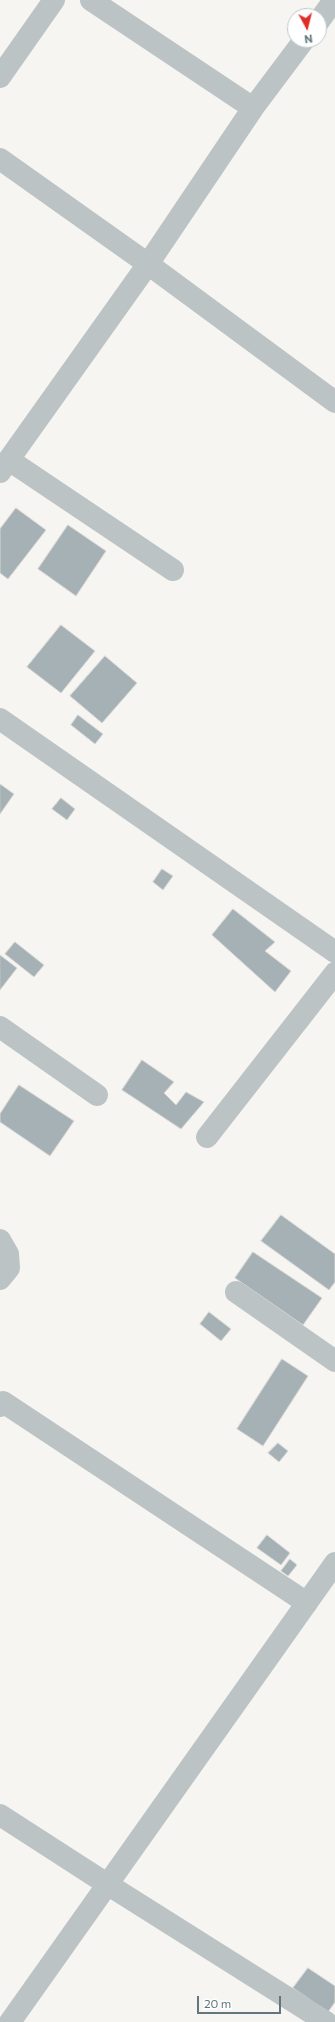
<!DOCTYPE html>
<style>
body{margin:0}
#map{position:relative;width:335px;height:2022px;overflow:hidden;background:#f6f5f2;font-family:Commissioner,sans-serif}
canvas{display:block}
.north{position:absolute;left:287px;top:8px;width:40px;height:40px;box-sizing:border-box;background:#fff;border:1px solid #c0c9cb;border-radius:50%;rotate:173deg;font-size:11px;font-weight:700;line-height:16px;text-align:center;color:#61777d}
.north::after{content:'';display:block;margin:auto;width:14px;height:18px;background:#e12d27;clip-path:polygon(50% 0,100% 100%,50% 72%,0 100%)}
.scale{position:absolute;left:197px;top:1996px;width:84px;height:18px;box-sizing:border-box;border:2px solid #61777d;border-top:0;padding-left:5px;font-size:12px;line-height:14px;white-space:nowrap;color:#61777d;-webkit-text-stroke:3px #fff;paint-order:stroke}
</style>
<div id="map">
<canvas width="335" height="2022"></canvas>
<div class="north">N</div>
<div class="scale">20 m</div>
</div>
<script>
const ctx = document.querySelector('canvas').getContext('2d');
ctx.lineJoin = 'round';
function fillPath(path, color) {
  ctx.fillStyle = color;
  ctx.fill(path, 'evenodd');
}
function trace(path, color, width, dash) {
  ctx.strokeStyle = color;
  ctx.lineWidth = width;
  ctx.lineCap = dash ? 'butt' : 'round';
  ctx.setLineDash(dash || []);
  ctx.stroke(path);
}
const building = new Path2D(`
 M16,508L46,530L8,579L0,573V529Z
 M68,525L106,551L76,596L38,569Z
 M61,625L95,651L61,693L27,667Z
 M105,656L137,683L102,723L70,696Z
 M78,715L103,734L95,744L71,725Z
 M0,784L14,794L0,814Z
 M61,798L75,809L67,820L52,809Z
 M162,869L173,876L163,890L153,882Z
 M233,909L275,942L265,951L291,971L275,992L212,935Z
 M15,942L44,965L34,977L5,954Z
 M0,955L17,968L0,990Z
 M142,1060L174,1082L164,1093L176,1105L186,1092L204,1102L181,1129L122,1090Z
 M19,1085L74,1121L50,1156L0,1122V1114Z
 M281,1215L335,1254V1282L329,1290L261,1241Z
 M253,1252L322,1298L303,1325L235,1278Z
 M209,1312L231,1329L221,1341L200,1324Z
 M282,1359L308,1376L263,1446L237,1429Z
 M278,1443L288,1451L279,1462L268,1453Z
 M267,1535L290,1553L281,1565L257,1548Z
 M290,1559L297,1565L288,1576L281,1571Z
 M308,1968L335,1986V2002L328,2012L293,1988Z`);
const minor = new Path2D(`
 M91,0L253,108
 M319,21L334,0
 M0,77L54,0
 M0,159L148,264L335,402
 M9,460L173,570
 M0,472L148,264L253,108L304,40
 M0,719L335,952
 M0,1027L97,1095
 M207,1137L335,973
 M0,1240L8,1254L9,1268L0,1279
 M236,1292L335,1361
 M0,1406L3,1402L307,1603
 M0,1815L107,1884L326,2022
 M10,2022L335,1563`);
fillPath(building, '#a5b1b4');
trace(building, '#d7d7d5', 1);
trace(minor, '#bcc3c5', 22);
</script>
